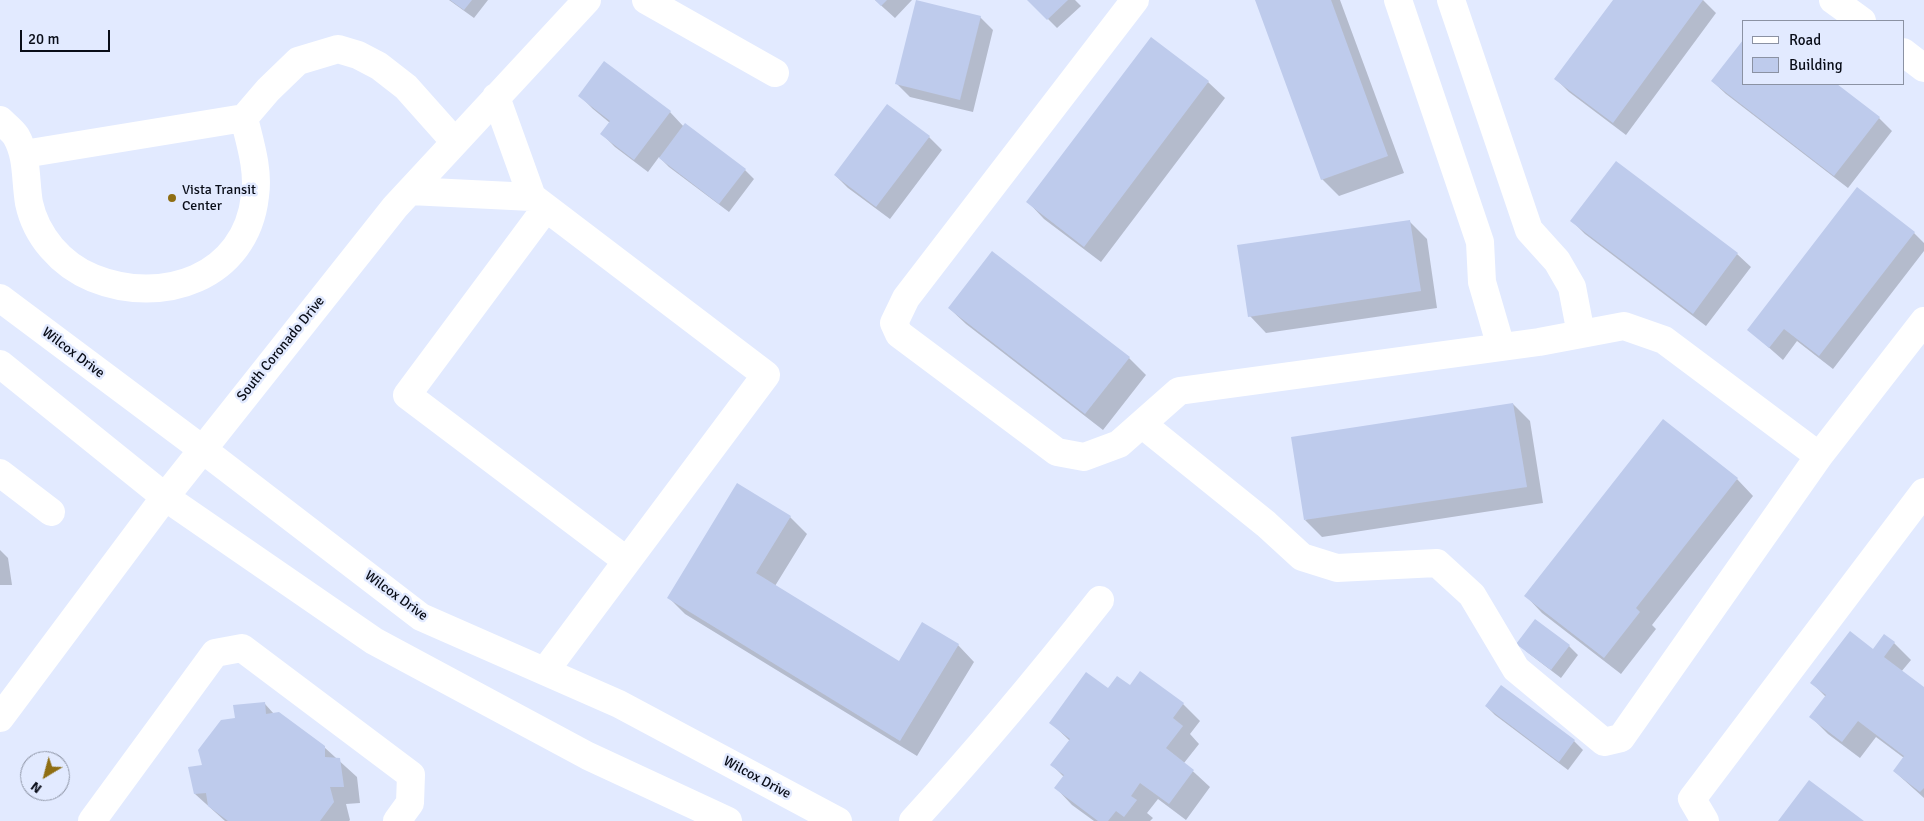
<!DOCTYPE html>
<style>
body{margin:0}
#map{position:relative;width:1924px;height:821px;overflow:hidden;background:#e2eaff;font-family:Signika,sans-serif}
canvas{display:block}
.legend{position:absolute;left:1742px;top:20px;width:162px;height:65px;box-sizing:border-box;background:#e2eaff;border:1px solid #8b92a3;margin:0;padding:6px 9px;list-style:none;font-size:15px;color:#090d18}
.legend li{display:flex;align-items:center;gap:10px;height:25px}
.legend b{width:25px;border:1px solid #8b92a3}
.north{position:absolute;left:20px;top:751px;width:50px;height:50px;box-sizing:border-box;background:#e2eaff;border:1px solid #8b92a3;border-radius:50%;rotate:217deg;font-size:14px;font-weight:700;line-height:20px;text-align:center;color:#090d18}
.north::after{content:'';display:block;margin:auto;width:18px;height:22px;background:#8f6e13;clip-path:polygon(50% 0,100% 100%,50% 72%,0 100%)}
.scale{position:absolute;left:20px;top:30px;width:90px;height:22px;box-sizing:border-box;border:2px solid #090d18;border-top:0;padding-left:6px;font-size:15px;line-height:18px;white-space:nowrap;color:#090d18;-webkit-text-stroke:4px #e2eaff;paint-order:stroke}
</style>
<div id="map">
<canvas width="1924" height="821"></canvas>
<ul class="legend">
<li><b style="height:6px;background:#fff"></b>Road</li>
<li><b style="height:14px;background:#becbec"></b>Building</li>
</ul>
<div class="north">N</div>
<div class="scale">20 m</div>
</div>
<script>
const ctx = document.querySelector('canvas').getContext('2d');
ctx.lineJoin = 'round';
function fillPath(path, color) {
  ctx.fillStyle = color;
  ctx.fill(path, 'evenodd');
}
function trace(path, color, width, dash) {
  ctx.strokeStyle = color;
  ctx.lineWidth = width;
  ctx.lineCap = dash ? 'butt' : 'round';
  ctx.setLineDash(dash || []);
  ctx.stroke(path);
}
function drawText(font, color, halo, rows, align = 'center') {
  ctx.font = font + ' Signika,sans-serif';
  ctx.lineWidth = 5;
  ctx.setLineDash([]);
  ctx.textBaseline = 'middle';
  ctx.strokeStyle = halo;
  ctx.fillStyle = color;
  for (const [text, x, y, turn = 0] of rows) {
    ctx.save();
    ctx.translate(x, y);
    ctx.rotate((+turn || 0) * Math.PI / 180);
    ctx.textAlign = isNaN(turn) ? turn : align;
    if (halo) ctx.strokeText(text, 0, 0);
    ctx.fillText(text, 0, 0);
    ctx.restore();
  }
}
const shadow = new Path2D(`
 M449,0H488L474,18Z
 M875,0H912L895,18Z
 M1029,0H1075L1081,6L1057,28Z
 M1257,0H1340L1404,173L1339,196L1322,179Z
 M1615,0H1703L1716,13L1626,135L1569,92L1556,79Z
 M980,17L993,30L973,112L910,97L896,83Z
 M1712,81L1743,84H1835L1879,118L1892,131L1848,188L1726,94Z
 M1208,82L1225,98L1101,262L1044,219L1028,202Z
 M580,96L670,112L684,127L745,170L754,179L729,212L669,167L659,157L648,172L615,147L602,134L610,123L593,109Z
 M929,137L942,150L890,219L848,188L835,175Z
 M1616,163L1737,254L1751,267L1706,326L1585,234L1572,221Z
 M1857,189L1914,233L1924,243V251L1833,369L1797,341L1783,360L1749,330Z
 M1410,222L1427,239L1437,308L1266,333L1250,316Z
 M992,252L1129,358L1146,375L1103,430L966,324L949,308Z
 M1513,404L1530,421L1543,503L1322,537L1305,520Z
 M1737,479L1753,496L1652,625L1656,629L1621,674L1542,613L1526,596Z
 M738,485L790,517L807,534L775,586L899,662L958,645L974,662L917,756L685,614L669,598Z
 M0,550L8,558L12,585H0Z
 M1518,643L1569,646L1578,655L1561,678L1527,652Z
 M1894,643L1911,660L1901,672L1924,689V798L1894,771L1904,758L1876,737L1860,758L1828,734L1811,717L1826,697L1812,683L1873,650Z
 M1140,672L1183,704L1200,721L1190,734L1199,744L1184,763L1210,787L1186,820L1158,799L1147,813L1153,818L1150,821H1094L1072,805L1056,788L1064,777L1052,765L1070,741L1050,722L1108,690L1130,687Z
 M265,704L274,714L324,747L357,777L360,803L346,804L350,820L349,821H225L195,794L203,766L236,719Z
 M1486,706L1574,741L1583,750L1568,770L1495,715Z`);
const building = new Path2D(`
 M450,0H472L464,10Z
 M875,0H887L881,6Z
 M916,0L981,16L960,100L895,84Z
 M1027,0H1068L1047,20Z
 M1255,0H1331L1388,156L1321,180Z
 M1613,0H1703L1613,123L1554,79Z
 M1151,37L1209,81L1084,247L1026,202Z
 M1743,40V84H1837L1880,117L1834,176L1711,81Z
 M604,61L671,111L634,160L600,134L610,121L578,96Z
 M887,104L930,136L876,207L834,175Z
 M685,123L746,169L719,204L659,158Z
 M1616,161L1738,253L1693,314L1570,221Z
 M1857,187L1915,232L1819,356L1784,329L1769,348L1747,330Z
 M1410,220L1421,291L1248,317L1237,245Z
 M992,251L1130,357L1085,414L948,308Z
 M1513,403L1527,487L1304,520L1291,437Z
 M1663,419L1738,478L1636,608L1640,612L1604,658L1524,596Z
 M737,483L791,516L756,573L899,661L922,622L959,644L900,741L667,598Z
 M1535,619L1570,645L1551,670L1516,644Z
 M1850,631L1873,649L1884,634L1895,642L1884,657L1924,687V788L1920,792L1893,771L1904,756L1858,721L1842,742L1809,717L1826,695L1810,683Z
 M1140,671L1184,703L1173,718L1183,726L1166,748L1194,770L1169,804L1140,783L1131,796L1137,800L1124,817L1116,811L1108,821H1098L1054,788L1064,775L1050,765L1070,739L1049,723L1086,672L1108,688L1117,676L1130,685Z
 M1501,685L1575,740L1559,762L1485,706Z
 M265,702L266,714L279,712L325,746V757L340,758L344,787H330L334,802L320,821H228L208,806L206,793L194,794L188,767L202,765L198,750L221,720L235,718L233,705Z
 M1809,780L1864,821H1778Z`);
const minor = new Path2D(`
 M646,0L775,73
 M1135,0L906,298L894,323L899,334L1057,452L1084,457L1119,444L1179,391L1539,342L1624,326L1664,340L1819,456
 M1398,0L1480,242L1482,282L1501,347
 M1451,0L1529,230L1557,261L1572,287L1581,334
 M1833,0L1862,21
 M1903,52L1924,68
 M496,97L532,197L766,375L545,671
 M0,120C5,125 12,130 16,136C28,157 25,180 29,203C36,236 61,265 93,278C162,306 246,278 255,196C259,170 250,143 244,118
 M24,154L244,118L268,90L298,61L338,49L358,55L379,66L406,87L455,142
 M410,191L532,197
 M546,208L407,395L627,561
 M0,298L202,449L421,617L619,704L838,821
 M0,364L165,497L374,641L588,756L728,821
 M1142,424L1266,524L1302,557L1337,568L1437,563L1472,595L1516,669L1604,742L1621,738L1819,456L1924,321
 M0,473L51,512
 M0,718L165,497L395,207L587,0
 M92,821L215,653L242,648L411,775L410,803L397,821
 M913,821C978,750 1040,676 1100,600
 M1705,821L1692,799L1924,492`);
const markers = [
 [172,198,5,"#8f6e13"]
];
const poiNames = [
 ["Vista Transit",182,190],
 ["Center",182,206]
];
const streetNames = [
 ["South Coronado Drive",281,349,-51],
 ["Wilcox Drive",73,353,37],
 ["Wilcox Drive",396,596,36],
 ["Wilcox Drive",757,778,28]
];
fillPath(shadow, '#0003');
fillPath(building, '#becbec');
trace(minor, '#fff', 28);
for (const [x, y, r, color] of markers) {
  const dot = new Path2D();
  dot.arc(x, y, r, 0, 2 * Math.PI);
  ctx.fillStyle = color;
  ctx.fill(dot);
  trace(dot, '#e2eaff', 2);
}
drawText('14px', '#090d18', '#e2eaff', poiNames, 'left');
drawText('14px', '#090d18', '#e2eaff', streetNames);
</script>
